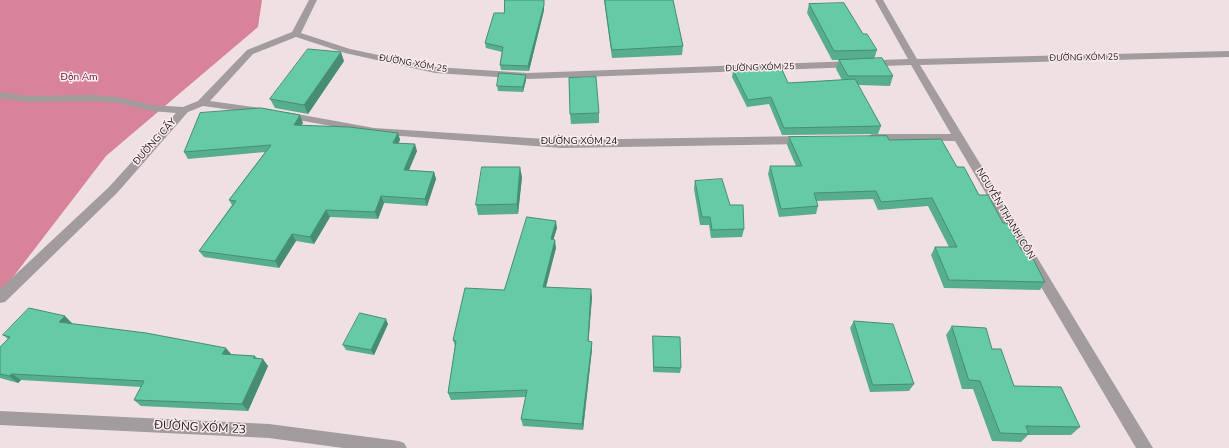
<!DOCTYPE html>
<meta charset="utf-8">
<style>
body{margin:0}
canvas{display:block;background:#efe0e3}
</style>
<canvas width="1229" height="448"></canvas>
<script>
const ctx = document.querySelector('canvas').getContext('2d');
ctx.lineJoin = 'round';
function fillPath(path, color) {
  ctx.fillStyle = color;
  ctx.fill(path, 'evenodd');
}
function trace(path, color, width, dash) {
  ctx.strokeStyle = color;
  ctx.lineWidth = width;
  ctx.lineCap = dash ? 'butt' : 'round';
  ctx.setLineDash(dash || []);
  ctx.stroke(path);
}
function drawText(font, color, halo, rows, align = 'center') {
  ctx.font = font + ' "Nunito Sans",sans-serif';
  ctx.lineWidth = 3;
  ctx.setLineDash([]);
  ctx.textBaseline = 'middle';
  ctx.strokeStyle = halo;
  ctx.fillStyle = color;
  for (const [text, x, y, turn = 0] of rows) {
    ctx.save();
    ctx.translate(x, y);
    ctx.rotate((+turn || 0) * Math.PI / 180);
    ctx.textAlign = isNaN(turn) ? turn : align;
    if (halo) ctx.strokeText(text, 0, 0);
    ctx.fillText(text, 0, 0);
    ctx.restore();
  }
}
const forest = new Path2D(`
 M0,0H262L258,27L106,156L0,294Z`);
const minor = new Path2D(`
 M309,0H317L301,33L350,49L435,67L528,73L908,59L875,0H883L917,59L1229,51V57L920,65L1153,448H1136L955,141L868,140L867,138L868,136L872,134H951L911,65L528,79L435,73L345,53L296,37L253,54L210,101L268,109L272,110L273,112L272,114L268,115L203,106L188,112L117,193L5,302L0,303V289L109,187L176,113L151,111L119,103L92,101L27,102L0,98V92L27,96L92,95L119,97L151,105L183,107L198,101L247,50L292,32Z
 M286,112L374,128L561,140L804,136L808,138L809,140L808,142L804,144L561,148L374,134L282,117L281,115L282,113Z
 M0,411L269,424L399,441L404,443L407,448H343L269,438L0,425Z`);
const wall = new Path2D(`
 M604,0H673L683,46L682,55L612,58Z
 M809,4L863,34L877,50L874,59L893,76L890,86L858,85L881,126L878,134L782,135L769,104L747,107L732,77L733,70L788,83L842,80L836,69L839,60H832L807,13Z
 M544,10L529,71L501,70L500,65L502,52L486,48L485,43L504,13Z
 M344,61L308,114L275,108L270,99Z
 M526,75V80L523,92L498,91L497,86Z
 M599,113V123L571,124L570,114Z
 M303,123L301,125L398,133L400,140L398,143L417,151L409,170L434,172L436,179L427,206L384,203L378,219L330,217L314,244L296,241L279,268L204,257L199,251L232,205L229,200L265,152L188,159L184,152Z
 M789,137L889,140L957,167L979,195L1003,223L1022,251L1045,282L1040,290L944,288L931,255L935,247H949L928,206L878,210L873,199L816,201L818,206L816,214L779,217L768,174L770,166H796L787,145Z
 M522,177L518,214L478,215L476,205Z
 M695,181L730,205L744,229L742,237L711,238L709,225H700L694,189Z
 M557,228L553,240L556,248L545,287L592,297L588,341L592,342V349L583,430L523,426L521,419L526,397L451,400L448,393L455,346L453,340L504,290Z
 M854,321L914,384L909,391L870,392L850,328Z
 M72,323V324L231,355L255,356L257,358L268,366L248,411L141,406L134,400L141,387L21,380L18,383L0,378V347L8,339L3,335Z
 M388,324L374,355L346,350L343,345Z
 M952,326L992,349L1014,386L1080,427L1071,435H1028L1021,442L992,441L973,389H962L946,335Z
 M653,336L681,368L680,373L653,372Z`);
const shadedWall = new Path2D(`
 M544,0V10L529,71L528,66Z
 M341,52L344,61L308,114L304,105Z
 M526,75V80L523,92V87Z
 M300,115L303,123L297,132L294,125Z
 M398,133L400,140L395,150L393,143Z
 M415,144L417,151L406,177L404,170Z
 M520,167L522,177L518,214L517,204Z
 M434,172L436,179L427,206L425,199Z
 M381,196L384,203L378,219L375,212Z
 M326,210L330,217L314,244L310,237Z
 M556,221L557,228L551,247V239Z
 M292,234L296,241L279,268L275,261Z
 M555,240L556,248L544,295L543,287Z
 M591,289L592,297L588,349V341Z
 M65,316L72,323L67,329L59,322Z
 M386,319L388,324L374,355L371,350Z
 M592,342V349L583,430L582,424Z
 M226,348L232,355L222,354Z
 M263,359L268,366L248,411L242,404Z
 M12,374L21,380L18,383L9,376Z`);
const building = new Path2D(`
 M505,0H544V5L528,66L500,65L503,47L485,43L494,13H504Z
 M605,0H673L683,46L612,50Z
 M844,3L863,34H867L877,50L834,51L809,4Z
 M308,49L341,52L304,105L270,99Z
 M882,58L893,76H848L839,60Z
 M781,67L788,83L855,79L881,126L784,128L771,97L748,100L733,70Z
 M499,73L526,75L523,87L497,86Z
 M596,77L599,113L570,114L569,78Z
 M261,108L300,115L294,125L349,127L398,133L393,143L415,144L404,170L434,172L425,199L381,196L375,212L326,210L310,237L292,234L275,261L199,251L236,201L229,200L271,145L184,152L200,113Z
 M887,136L889,140L941,139L957,167H964L979,195H988L1003,223H1007L1022,251H1029L1045,282L949,280L935,247H957L932,198L881,202L876,191L814,193L818,206L781,209L770,166H802L789,137Z
 M482,167H520L517,204L476,205Z
 M722,179L730,205H743L744,229L712,230L710,217H702L695,181Z
 M527,217L556,221L551,239L555,240L543,287L591,289L588,341L592,342L582,424L521,419L527,390L448,393L456,341L453,340L465,288L504,290Z
 M29,308L65,316L59,322L146,333L226,348L222,354L255,356L253,358L263,359L242,404L134,400L144,381L12,374L9,376L0,374V347L10,337L3,335Z
 M360,313L386,319L371,350L343,345Z
 M854,321L893,324L914,384L873,385Z
 M952,326L986,328L992,349H1001L1014,386L1061,387L1080,427L1026,426L1029,434L1000,433L980,381L969,380Z
 M653,336L680,337L681,368L654,367Z`);
const farStreetnames = [
 ["ĐƯỜNG XÓM 25",1084,58,-1],
 ["ĐƯỜNG XÓM 25",413,64,10],
 ["ĐƯỜNG XÓM 25",760,68,-2]
];
const parkNames = [
 ["Độn Am",79,78]
];
const streetNames = [
 ["ĐƯỜNG CẤY",155,142,-48],
 ["ĐƯỜNG XÓM 24",579,142],
 ["NGUYỄN THANH CÔN",1005,214,59]
];
const nearStreetnames = [
 ["ĐƯỜNG XÓM 23",200,428,3]
];
fillPath(forest, '#d9839b');
fillPath(minor, '#a39c9e');
fillPath(wall, '#57ae8f');
fillPath(shadedWall, '#478d74');
fillPath(building, '#65caa6');
trace(building, '#478d74', 1);
drawText('9px', '#1c1618', '#fdedf0', farStreetnames);
drawText('10px', '#5e1130', '#fdedf0', parkNames);
drawText('10px', '#1c1618', '#fdedf0', streetNames);
drawText('12px', '#1c1618', '#fdedf0', nearStreetnames);
</script>
